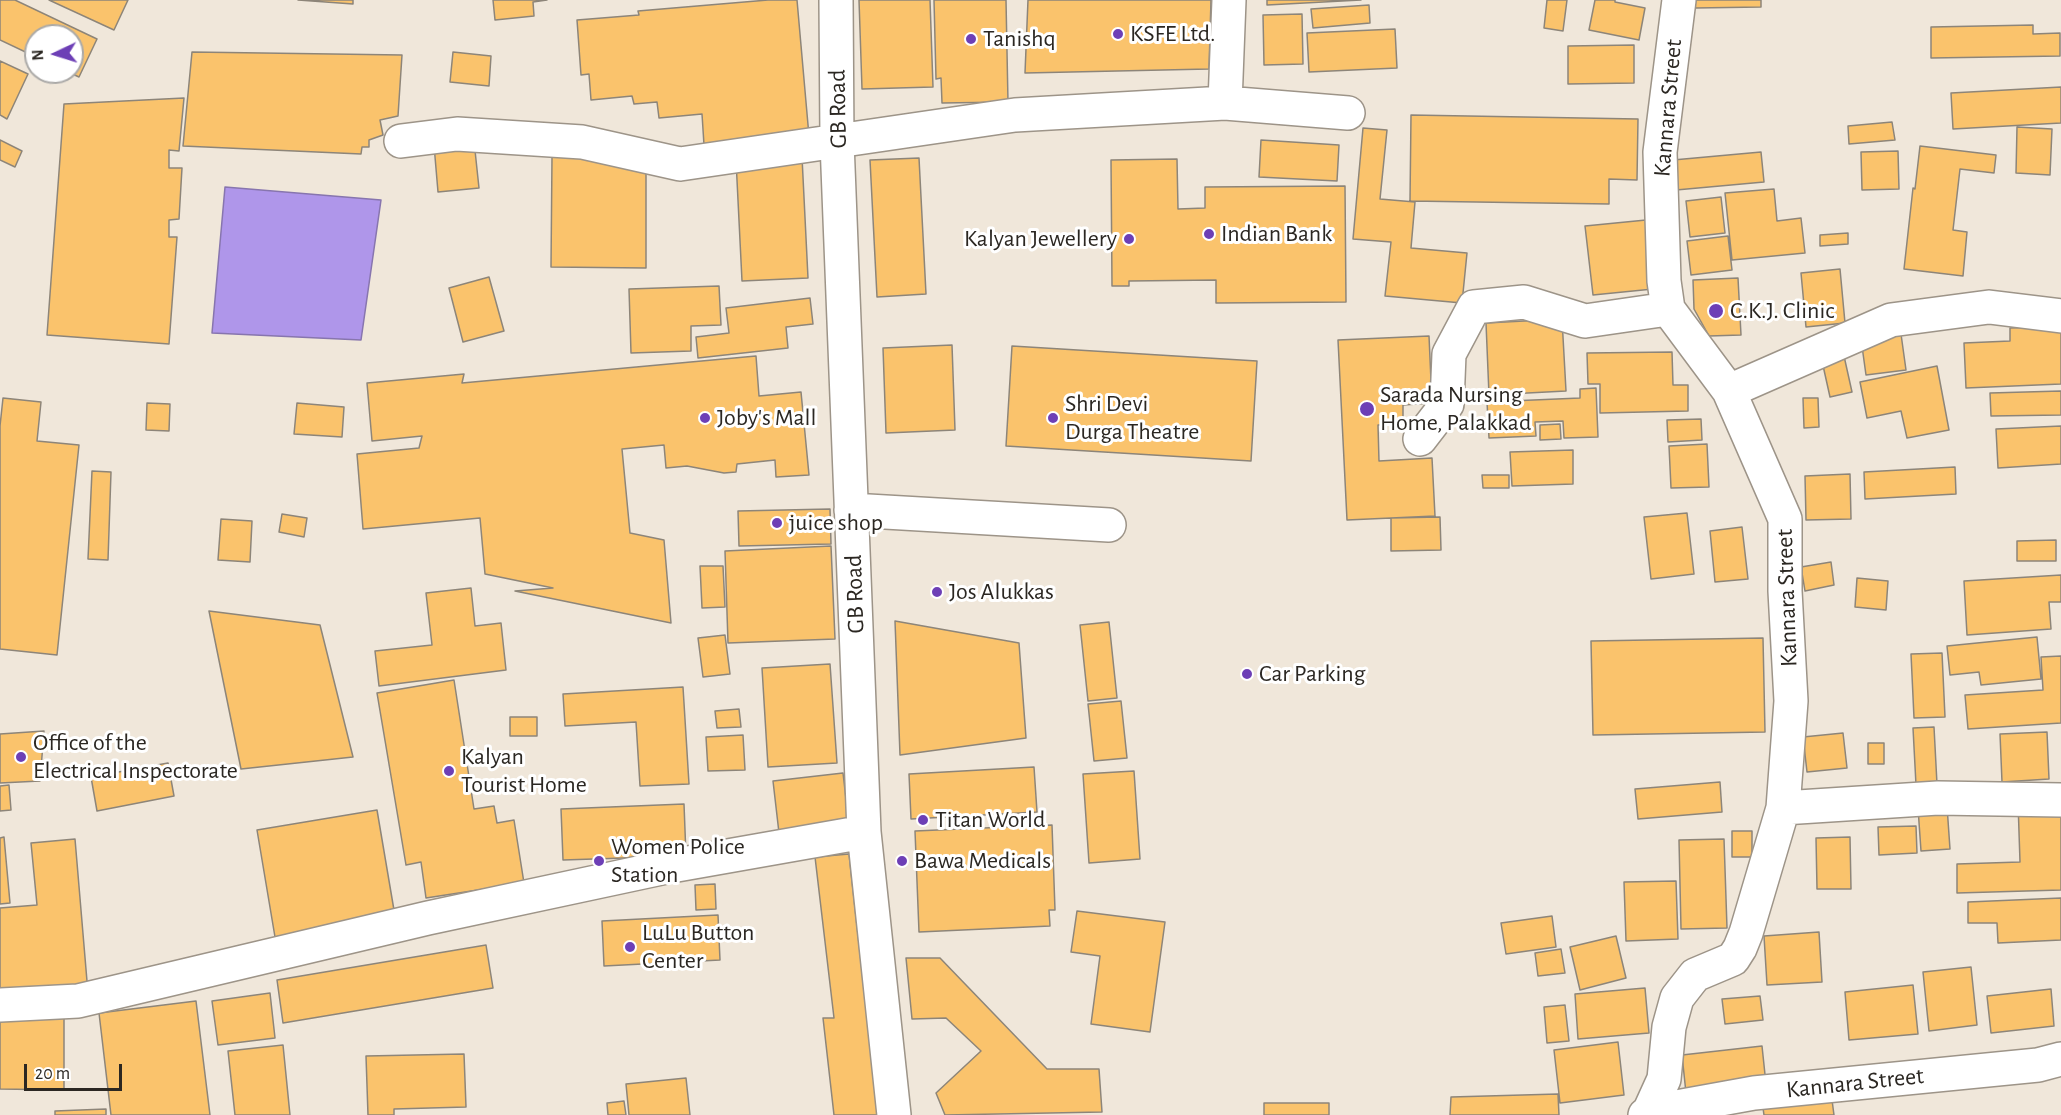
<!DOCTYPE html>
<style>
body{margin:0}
#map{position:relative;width:2061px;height:1115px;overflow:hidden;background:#f0e7da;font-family:"Alegreya Sans",sans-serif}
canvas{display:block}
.north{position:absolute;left:24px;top:24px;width:60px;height:60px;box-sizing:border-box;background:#fff;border:2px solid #aaa9a7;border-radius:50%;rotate:266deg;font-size:16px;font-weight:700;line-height:24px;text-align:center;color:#2b2722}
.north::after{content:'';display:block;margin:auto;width:21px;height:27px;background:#6d3fb6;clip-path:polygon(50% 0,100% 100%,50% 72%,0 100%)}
.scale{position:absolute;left:24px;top:1064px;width:98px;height:27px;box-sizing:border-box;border:3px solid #2b2722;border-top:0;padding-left:8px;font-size:18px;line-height:21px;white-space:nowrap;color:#2b2722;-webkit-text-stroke:4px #fff;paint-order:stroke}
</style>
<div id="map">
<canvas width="2061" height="1115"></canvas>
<div class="north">N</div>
<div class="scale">20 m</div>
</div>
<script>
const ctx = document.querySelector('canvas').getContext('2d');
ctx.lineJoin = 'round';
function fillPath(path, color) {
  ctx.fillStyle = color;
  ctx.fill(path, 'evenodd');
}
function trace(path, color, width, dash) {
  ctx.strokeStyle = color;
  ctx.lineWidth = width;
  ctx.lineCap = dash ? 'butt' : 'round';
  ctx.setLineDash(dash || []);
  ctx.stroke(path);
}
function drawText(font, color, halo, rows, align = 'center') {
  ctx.font = font + ' "Alegreya Sans",sans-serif';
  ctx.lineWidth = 6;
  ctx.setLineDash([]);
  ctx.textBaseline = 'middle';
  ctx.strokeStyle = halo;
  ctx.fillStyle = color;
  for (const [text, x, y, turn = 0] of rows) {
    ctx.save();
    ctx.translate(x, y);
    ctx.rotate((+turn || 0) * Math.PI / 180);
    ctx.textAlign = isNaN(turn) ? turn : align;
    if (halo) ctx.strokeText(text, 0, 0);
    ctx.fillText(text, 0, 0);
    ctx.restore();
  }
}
const water = new Path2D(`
 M225,187L381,200L361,340L212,333Z`);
const building = new Path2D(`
 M0,0H15L97,39L79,77L68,72H72V36H36V57L0,40Z
 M49,0H128L114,30Z
 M298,0H353V4Z
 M493,0H547L533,2L534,16L495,20Z
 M768,0H797L809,136L704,145L702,114L659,118L657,102L634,104L632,96L591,100L589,74L581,75L577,20L639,15L638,11Z
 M859,0H930L933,87L862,89Z
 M934,0H1006L1008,102L942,103L941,78L936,79Z
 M1028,0H1211L1209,69L1025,73Z
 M1267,0H1361L1267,5Z
 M1547,0H1567L1563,31L1544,28Z
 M1595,0H1615V2L1645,8L1639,40L1589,30Z
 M1695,0H1761V7L1695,8Z
 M1369,5L1370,23L1313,28L1311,9Z
 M1302,14L1303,64L1264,65L1263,15Z
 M2033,25V34L2060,33V56L1931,58V27Z
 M1395,29L1397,68L1309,72L1307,33Z
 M1634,45V83L1568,84V46Z
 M192,52L402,55L398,116L380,120L383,135L369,140V147H362L361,154L183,146Z
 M453,52L491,56L489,86L450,82Z
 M0,61L28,74L7,119L0,115Z
 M2061,87V123L1953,129L1951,93Z
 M184,98L179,151L169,150V168H182L179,219L169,220V237H177L169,344L47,335L64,104Z
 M1411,115L1638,119L1637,180L1609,179V204L1410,201Z
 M1892,122L1895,140L1849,144L1848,126Z
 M2017,127L2052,129L2050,175L2016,173Z
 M1363,128L1387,130L1380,199L1415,202L1411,248L1467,253L1462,303L1385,296L1391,242L1353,239Z
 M0,140L22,151L15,167L0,160Z
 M1261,140L1339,145L1337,181L1259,177Z
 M474,141L479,188L438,192L434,145Z
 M1920,146L1996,155L1994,173L1960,169L1953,230L1967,232L1963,276L1904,269L1913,188L1915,189Z
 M1898,151L1899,189L1862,190L1861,152Z
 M1761,152L1764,182L1676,190L1673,160Z
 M552,157L646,158V268L551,267Z
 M802,157L808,278L742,281L736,160Z
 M919,158L926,294L877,297L870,160Z
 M1177,159L1178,209L1205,208V187L1345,186L1346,302L1216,303V280L1129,281V286H1112L1111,160Z
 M1774,189L1777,221L1801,218L1805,253L1732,260L1725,193Z
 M1721,197L1725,233L1690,237L1686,201Z
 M1646,220L1653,289L1593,295L1585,226Z
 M1848,233V244L1820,246V235Z
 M1728,236L1732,270L1691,275L1687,241Z
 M1840,269L1845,323L1806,327L1801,273Z
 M489,277L504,331L463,342L449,288Z
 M1738,278L1741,335L1709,336L1694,309L1693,280Z
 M719,286L721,325L691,326V351L631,353L629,289Z
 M810,298L813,324L786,327L788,348L698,358L696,337L729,333L726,308Z
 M1562,319L1566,391L1489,395L1486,323Z
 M2061,326V384L1966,388L1964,343L2010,341V328Z
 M1901,334L1906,370L1866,375L1861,339Z
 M1429,336L1432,403L1403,405V424L1378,425L1379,461L1432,458L1435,516L1347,520L1338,340Z
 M952,345L955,430L886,433L883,348Z
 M1012,346L1257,361L1251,461L1006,446Z
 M1672,352L1673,385H1688V411L1600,413V384H1588L1587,353Z
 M756,356L759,396L801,392L809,475L776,477L775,460L737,464L736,472L724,473L687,466L666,468L664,445L622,449L630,533L664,540L671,623L515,591L553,588L485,574L480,518L363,529L357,454L419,448L422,436L372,441L367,383L464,374L462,383Z
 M1844,356L1852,392L1830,397L1822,361Z
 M1937,366L1949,430L1907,438L1901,411L1867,418L1860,382Z
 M1596,388L1598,437L1564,438L1563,421L1535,422L1536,436L1489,438L1487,402L1580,398V389Z
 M2061,391V415L1991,416L1990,393Z
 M3,398L41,402L37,441L79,445L57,655L0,649V426Z
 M1803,398H1818L1819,427L1804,428Z
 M147,403L170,404L169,431L146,430Z
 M297,403L344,407L342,437L294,434Z
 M1701,419L1702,440L1668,442L1667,420Z
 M1560,424L1561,439L1540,440V425Z
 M2061,426V464L1998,468L1996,429Z
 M1707,444L1709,487L1671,488L1669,446Z
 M1573,450V484L1512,486L1510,452Z
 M1955,467L1956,494L1865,499L1864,472Z
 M92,471L111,472L108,560L88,559Z
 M1850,474L1851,519L1806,520L1805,476Z
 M1482,475H1509V488H1483Z
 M830,509L831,544L739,546L738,511Z
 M1687,513L1694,574L1651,579L1644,517Z
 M282,514L307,518L304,537L279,532Z
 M1440,517L1441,550L1391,551V518Z
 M221,519L252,521L250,562L218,560Z
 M1742,527L1748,579L1715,582L1710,531Z
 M2056,540V561H2017V541Z
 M831,546L835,639L728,643L725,551Z
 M1831,562L1834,585L1805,591L1801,567Z
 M700,566H723L725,607L702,608Z
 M2061,575V602H2049L2051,629L1967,635L1964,581Z
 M1857,578L1888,581L1886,610L1855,607Z
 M471,588L475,626L501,623L506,670L379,686L375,651L432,645L426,593Z
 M209,611L320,625L353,757L241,769Z
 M895,621L1019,643L1026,738L900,755Z
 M1109,622L1117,698L1088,701L1080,625Z
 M725,635L730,674L703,677L698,638Z
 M2037,637L2041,679L1981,685L1979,672L1950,675L1947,646Z
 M1763,638L1765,732L1593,735L1591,641Z
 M1942,653L1945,717L1914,718L1911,654Z
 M2061,656V723L1968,729L1965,695L2043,690L2041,657Z
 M830,664L837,763L768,767L762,668Z
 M454,680L474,809L494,806L497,823L514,820L524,883L426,898L421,862L406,865L377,693Z
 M683,687L689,784L640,786L636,722L565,726L563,694Z
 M1121,701L1127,758L1094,761L1088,704Z
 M739,709L741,727L717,728L715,711Z
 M510,717H537V736H510Z
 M1934,727L1937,784L1916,785L1913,728Z
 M44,731L40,781L0,783V734Z
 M2047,732L2049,779L2002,782L2000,734Z
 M1843,733L1847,768L1807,772L1803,737Z
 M743,735L745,770L708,771L706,737Z
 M1868,743H1884V764H1868Z
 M168,763L174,796L97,811L91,777Z
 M1034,767L1037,812L911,819L909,774Z
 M1134,771L1140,859L1089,863L1083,774Z
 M843,773L849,825L779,833L773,781Z
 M1720,782L1722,812L1638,819L1635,789Z
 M9,785L11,810L0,811V786Z
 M2061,801V890L1957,893V864L2020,862L2018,802Z
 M684,804L686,856L563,860L561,809Z
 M1947,806L1950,849L1921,851L1918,808Z
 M377,810L395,916L275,937L257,830Z
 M1052,825L1055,910H1049L1050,926L919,932L915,831Z
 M1916,826L1917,853L1879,855L1878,827Z
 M1732,831H1752V857H1732Z
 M4,837L10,903L0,904V838Z
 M1850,837L1851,889H1817L1816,838Z
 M75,839L88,993L0,1000V908L37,905L31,843Z
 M1724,839L1727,928L1681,929L1679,840Z
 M849,854L878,1115H834L823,1018H834L815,857Z
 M1676,881L1678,939L1626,941L1624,882Z
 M715,884L716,909L696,910L695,885Z
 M2061,898V940L1998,943L1997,923H1968V902Z
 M1077,911L1165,922L1150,1032L1091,1024L1100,956L1071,952Z
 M718,915L720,960L604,966L602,921Z
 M1552,916L1556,947L1506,954L1501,923Z
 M1819,932L1822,982L1767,985L1764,936Z
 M1616,936L1626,978L1580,990L1570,947Z
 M486,945L493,988L283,1023L277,980Z
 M1561,949L1565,973L1538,976L1535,953Z
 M906,958H940L1047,1069H1099L1102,1112L945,1115L936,1093L981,1051L946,1018L912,1019Z
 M1971,967L1977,1025L1929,1031L1923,972Z
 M1913,985L1918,1034L1849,1040L1845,992Z
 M1645,988L1649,1033L1578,1039L1575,994Z
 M2051,989L2054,1026L1991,1033L1987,996Z
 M270,993L275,1038L218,1045L212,1001Z
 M1760,996L1763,1020L1725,1024L1722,999Z
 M196,1001L210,1115H111L99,1013Z
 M1565,1005L1569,1041L1547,1043L1544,1007Z
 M0,1015L64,1016V1090L0,1089Z
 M1618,1042L1624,1095L1560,1103L1554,1050Z
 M283,1045L290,1115H235L228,1051Z
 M1762,1046L1766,1084L1686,1093L1682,1055Z
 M464,1054L466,1107L394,1109V1115H368L366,1056Z
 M686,1078L690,1115H629L626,1084Z
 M1558,1094L1559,1115H1450L1451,1097Z
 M1832,1100L1834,1115H1764L1763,1108Z
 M624,1101L626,1115H608L607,1103Z
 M1264,1103H1329V1115H1264Z
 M106,1109V1115H55V1111Z`);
const minor = new Path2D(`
 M836,0L837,142L864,832L894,1115
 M1225,103L1348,113
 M401,141L457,134L582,142L680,164L1015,115L1225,103L1229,0
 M1729,391L1891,320L1989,307L2061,316
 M1420,439L1447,404L1449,354L1474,307L1524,302L1585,321L1668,309
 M851,510L1109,525
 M1783,808L1938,798L2061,800
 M0,1005L78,1001L428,918L671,866L864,832
 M1649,1112L1664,1079L1669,1027L1677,998L1695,975L1733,959L1740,948L1746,933L1783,808L1791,701L1785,591V519L1729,391L1668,309L1664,281L1660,152L1679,0
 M1645,1115L1649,1112L1754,1093L2038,1065L2061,1059`);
const markers = [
 [1118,34,6,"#6d3fb6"],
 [971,39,6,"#6d3fb6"],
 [1209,234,6,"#6d3fb6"],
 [1129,239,6,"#6d3fb6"],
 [1716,311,8,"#6d3fb6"],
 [1367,409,8,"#6d3fb6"],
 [705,418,6,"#6d3fb6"],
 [1053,418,6,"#6d3fb6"],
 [777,523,6,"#6d3fb6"],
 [937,592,6,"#6d3fb6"],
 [1247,674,6,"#6d3fb6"],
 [21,757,6,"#6d3fb6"],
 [449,771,6,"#6d3fb6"],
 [923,820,6,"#6d3fb6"],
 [599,861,6,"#6d3fb6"],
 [902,861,6,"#6d3fb6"],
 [630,947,6,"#6d3fb6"]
];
const poiNames = [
 ["KSFE Ltd.",1130,34],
 ["Tanishq",983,39],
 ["Indian Bank",1221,234],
 ["Kalyan Jewellery",1117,239,"right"],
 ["C.K.J. Clinic",1730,311],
 ["Sarada Nursing",1380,395],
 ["Home, Palakkad",1380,423],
 ["Shri Devi",1065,404],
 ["Durga Theatre",1065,432],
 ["Joby's Mall",717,418],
 ["juice shop",789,523],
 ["Jos Alukkas",949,592],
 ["Car Parking",1259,674],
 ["Office of the",33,743],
 ["Electrical Inspectorate",33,771],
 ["Kalyan",461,757],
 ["Tourist Home",461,785],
 ["Titan World",935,820],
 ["Women Police",611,847],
 ["Station",611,875],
 ["Bawa Medicals",914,861],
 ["LuLu Button",642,933],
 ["Center",642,961]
];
const streetNames = [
 ["Kannara Street",1668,108,-85],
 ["GB Road",838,109,-91],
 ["GB Road",855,594,-92],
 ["Kannara Street",1787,598,-92],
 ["Kannara Street",1855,1083,-6]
];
fillPath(water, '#af96ea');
trace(water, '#8775ae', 1.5);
fillPath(building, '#fac36c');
trace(building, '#8d8579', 1.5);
trace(minor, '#9d9488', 36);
trace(minor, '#fff', 33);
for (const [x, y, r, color] of markers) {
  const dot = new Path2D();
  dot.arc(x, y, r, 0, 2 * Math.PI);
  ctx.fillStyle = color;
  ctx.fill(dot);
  trace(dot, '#fff', 2);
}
drawText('24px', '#2b2722', '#fff', poiNames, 'left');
drawText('24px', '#2b2722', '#fff', streetNames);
</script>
